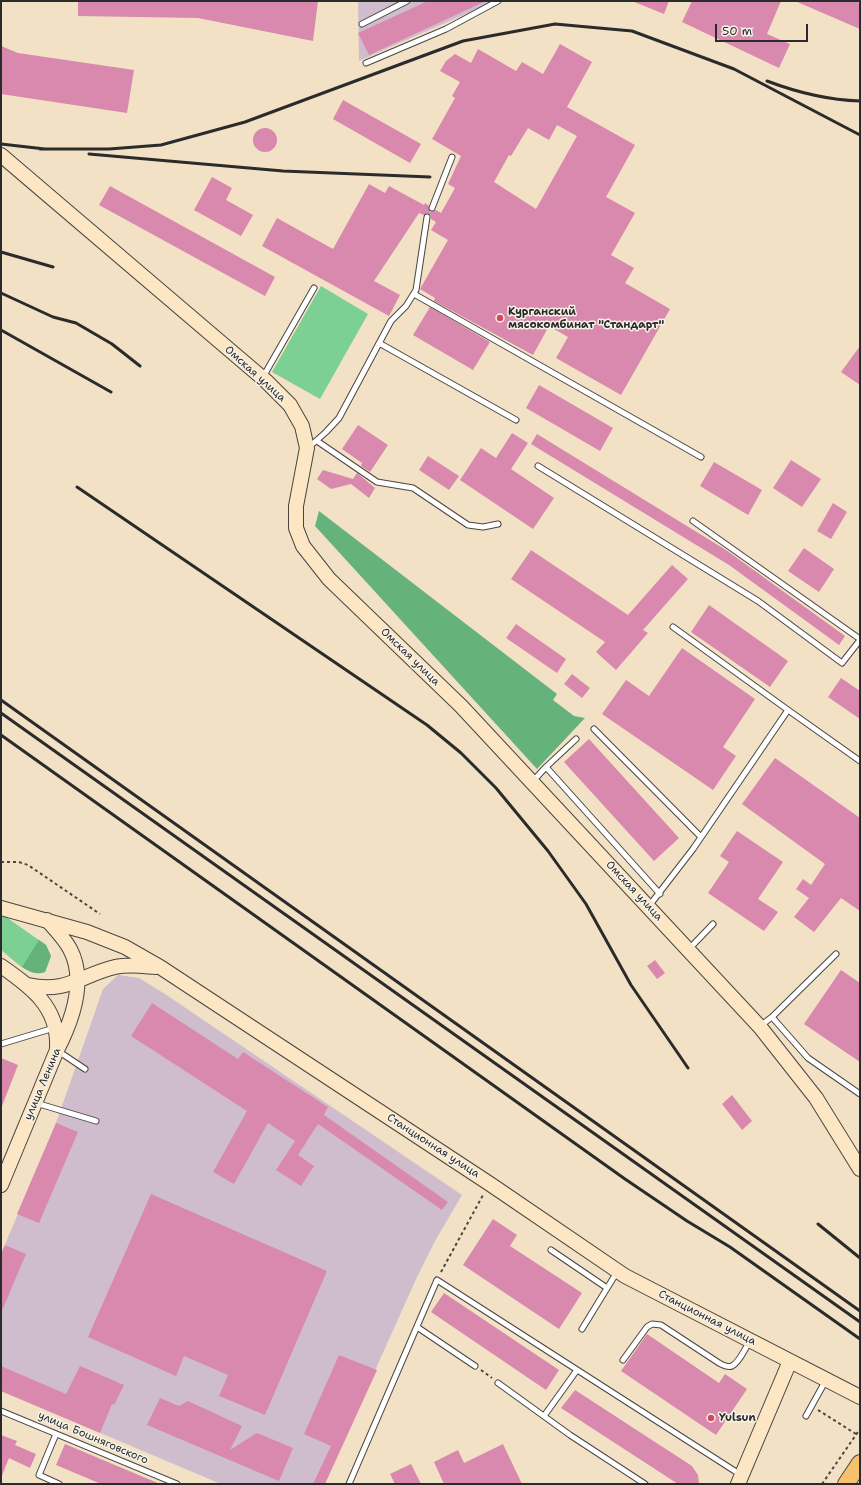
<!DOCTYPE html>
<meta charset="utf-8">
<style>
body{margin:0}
#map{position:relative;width:861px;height:1485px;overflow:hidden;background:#f2e1c5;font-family:"Shantell Sans",sans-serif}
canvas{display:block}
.frame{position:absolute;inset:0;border:2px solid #2b2b2b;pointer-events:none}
.scale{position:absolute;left:715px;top:24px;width:93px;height:18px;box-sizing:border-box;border:2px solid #2b2b2b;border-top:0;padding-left:5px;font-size:12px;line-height:14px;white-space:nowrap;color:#2b2b2b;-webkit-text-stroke:3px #f7f3e8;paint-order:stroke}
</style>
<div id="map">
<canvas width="861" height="1485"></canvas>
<div class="frame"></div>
<div class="scale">50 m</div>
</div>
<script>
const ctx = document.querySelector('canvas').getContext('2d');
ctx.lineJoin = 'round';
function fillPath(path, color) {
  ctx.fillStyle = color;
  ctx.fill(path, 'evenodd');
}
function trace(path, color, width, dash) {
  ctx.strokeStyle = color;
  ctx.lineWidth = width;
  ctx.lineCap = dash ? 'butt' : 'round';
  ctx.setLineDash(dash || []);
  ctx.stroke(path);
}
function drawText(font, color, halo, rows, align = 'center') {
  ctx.font = font + ' "Shantell Sans",sans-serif';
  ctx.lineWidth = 3;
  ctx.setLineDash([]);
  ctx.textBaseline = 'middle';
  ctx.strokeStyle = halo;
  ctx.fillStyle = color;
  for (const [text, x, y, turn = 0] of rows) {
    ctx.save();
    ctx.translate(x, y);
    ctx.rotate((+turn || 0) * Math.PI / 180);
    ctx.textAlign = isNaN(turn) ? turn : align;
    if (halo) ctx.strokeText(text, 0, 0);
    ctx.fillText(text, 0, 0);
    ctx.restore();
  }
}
const industrial = new Path2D(`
 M358,1H495L359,61Z
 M118,975L139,978L165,994L462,1195L435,1241L417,1277L324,1484H221L1,1391V1254L56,1123L103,989Z`);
const green = new Path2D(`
 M321,286L368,314L320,399L272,372Z
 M1,917H6L46,945L51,956L45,972C29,978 13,959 1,950Z`);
const forest = new Path2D(`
 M319,511L557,694L553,700L574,716L585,718L537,769L315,526Z
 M39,940L46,945L51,956L45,972C36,975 30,972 22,967Z`);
const building = new Path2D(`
 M78,1H318L313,41L198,18L78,16Z
 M428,1H486L369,55L358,33Z
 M632,1H669L664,14Z
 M692,1H781L767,34L790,44L779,68L682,22Z
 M795,1H855L860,3V29Z
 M560,44L592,62L567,107L635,145L606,197L635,213L611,255L634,268L625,283L670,309L621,395L556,358L568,337L549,326L533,355L434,301L435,298L420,289L448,240L431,230L436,222L431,219V215L428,213L424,215L419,213L374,281L400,295L389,316L262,246L277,218L333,249L369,184L385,193L389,186L424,205L425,203L429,206L430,212L436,210L441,213L455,188L448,184L461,156L432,139L455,98L452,96L460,82L440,71L446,61L455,54L471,63L478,49L516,71L522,62L543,74ZM557,125L577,136L536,209L494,182L509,155L511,156L528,128L549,140Z
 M1,46L18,53L134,70L127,113L1,94Z
 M343,100L421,144L410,163L333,119Z
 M253 140a12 12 0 1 1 24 0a12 12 0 1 1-24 0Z
 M212,177L232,188L226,200L253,215L241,236L194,210Z
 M110,186L275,277L265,296L99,205Z
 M430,307L490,342L473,370L413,335Z
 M860,346V385L841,372Z
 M539,385L613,428L600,451L526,408Z
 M358,425L388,445L370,472L361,466L362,463L342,449Z
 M512,433L528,443L511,469L554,498L533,529L460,480L481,448L496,458Z
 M537,434L726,550L845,636L839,645L729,565L531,444Z
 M428,456L459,476L449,490L419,470Z
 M791,460L821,479L802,507L773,488Z
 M714,462L762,490L748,515L700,486Z
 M323,470L353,479L357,473L375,488L369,498L351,484L331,489L317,479Z
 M833,503L847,512L831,539L817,531Z
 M804,548L834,569L819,592L788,571Z
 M531,550L628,615L672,565L688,579L643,630L648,633L616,670L596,652L605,642L511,579Z
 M709,605L788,661L770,687L691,632Z
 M516,624L566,659L557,673L506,638Z
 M682,648L755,699L723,747L736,756L713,790L602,714L626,680L649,696Z
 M572,674L590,688L582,698L564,684Z
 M841,678L860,691V719L828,697Z
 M589,739L679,838L654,861L564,762Z
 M775,758L860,818V911L841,898L814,932L794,917L809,898L796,889L803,879L811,885L825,864L742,804Z
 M737,831L783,862L758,899L778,912L764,931L708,893L729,862L720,856Z
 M655,960L665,973L657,979L647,966Z
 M841,970L860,983V1062L804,1024Z
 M152,1003L238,1059L243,1052L328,1107L324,1115L448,1202L442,1210L318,1124L298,1155L314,1166L301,1186L276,1170L295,1141L268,1123L234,1184L213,1172L247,1111L131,1036Z
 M1,1058L18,1065L2,1106L1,1105Z
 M732,1095L752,1121L742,1130L722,1104Z
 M56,1123L78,1132L39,1223L17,1214Z
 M151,1194L327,1271L265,1415L219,1396L228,1375L184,1356L176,1376L88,1337Z
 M493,1219L517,1235L510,1246L582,1293L559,1329L463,1265Z
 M5,1245L26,1254L1,1313V1254Z
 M444,1293L559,1370L546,1390L431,1312Z
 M647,1334L719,1383L725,1374L747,1389L716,1435L621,1371Z
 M339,1355L377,1370L325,1484H313L331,1446L304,1434Z
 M1,1366L66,1394L80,1366L124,1385L114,1405L112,1404L100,1433L1,1391Z
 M575,1390L692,1466L698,1475L699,1484H678L561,1408Z
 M160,1398L179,1406L188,1401L242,1426L230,1450L257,1433L293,1448L279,1481L147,1425Z
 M1,1435L17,1441L15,1445L36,1454L30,1468L9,1458L1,1478Z
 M65,1444L160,1484H101L56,1465Z
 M503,1444L522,1484H444L434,1462L458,1450L464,1463Z
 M411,1464L421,1484H395L390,1474Z`);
const path = new Path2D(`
 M1,862H19L28,865L100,914
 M441,1272L483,1195
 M481,1370L492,1378
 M818,1410L856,1434
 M822,1484L860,1429`);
const service = new Path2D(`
 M362,24L407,1
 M366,63L446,29L498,1
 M432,208L452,157
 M414,294L701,457
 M379,343L516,420
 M263,377L314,288
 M317,441L377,482L413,488L468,525L483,527L498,524
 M308,448L326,432L339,418L391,321L406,306L416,290L427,217
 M538,466L758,601L842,663L860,640
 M693,521L860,639
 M673,627L788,710
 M594,729L701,837
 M576,739L546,767L660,894
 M533,781L546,767
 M649,906L693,849L788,710L860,761
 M689,949L713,924
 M772,1017L836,954
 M760,1026L772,1017L808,1058L860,1094
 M1,1044L54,1028
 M58,1051L85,1069
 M36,1103L96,1121
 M551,1250L607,1288
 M417,1327L475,1366
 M582,1329L617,1272
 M623,1360L647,1327L652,1324L661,1325L719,1363C723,1365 728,1368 732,1366C740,1362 745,1348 750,1341
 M498,1383L570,1435L645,1484
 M1,1411L177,1484
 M544,1416L577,1370
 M806,1416L826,1380
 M56,1434L39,1475L59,1484
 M349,1484L437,1280L741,1475`);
const secondary = new Path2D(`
 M1,155L266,381L290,405L302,426L307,448L296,506V528L303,546L329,579L461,706L760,1027L816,1098L860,1169
 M1,908L87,932L125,947L160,967L490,1184L625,1276L860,1397
 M1,966C31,987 59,1007 57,1048
 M28,985C66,994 81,975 115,967C129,964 142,966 156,967
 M1,1185L57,1050C72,1021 87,981 70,949C64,938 55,929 47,920
 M738,1484L790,1361`);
const primary = new Path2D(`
 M846,1484L860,1463`);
const rail = new Path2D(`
 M767,81C796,92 829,100 860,101
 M1,144L45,149
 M40,149H109L161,145L245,122L463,41L555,24L632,31L734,69L860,135
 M89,154L283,171L430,177
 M1,252L53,267
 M1,293L53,317L76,323L112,344L140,366
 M1,330L111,392
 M77,487L427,725L461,753L496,788L548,851L586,904L631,985L688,1068
 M1,700L860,1311
 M1,713L860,1322
 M1,735L625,1179L687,1221L730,1247L860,1339
 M818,1224L860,1258`);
const markers = [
 [500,318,4,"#d1495b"],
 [711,1418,4,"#d1495b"]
];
const poiNames = [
 ["Курганский",508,312],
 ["мясокомбинат \"Стандарт\"",508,325],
 ["Yulsun",719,1418]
];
const streetNames = [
 ["Омская улица",255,374,42],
 ["Омская улица",410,657,44],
 ["Омская улица",634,891,47],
 ["улица Ленина",43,1084,-67],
 ["Станционная улица",433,1146,33],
 ["Станционная улица",707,1318,27],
 ["улица Бошняговского",93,1438,23]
];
fillPath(industrial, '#cfbdce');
fillPath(green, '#7cd093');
fillPath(forest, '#65b27d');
fillPath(building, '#d989ad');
trace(service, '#494642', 7);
trace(secondary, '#494642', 16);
trace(primary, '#494642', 18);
trace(path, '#494642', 2, [3, 3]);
trace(service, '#fff', 5);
trace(secondary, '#fce6c4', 14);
trace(primary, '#f7c06c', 16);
trace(rail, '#2b2b2b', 3);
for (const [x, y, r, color] of markers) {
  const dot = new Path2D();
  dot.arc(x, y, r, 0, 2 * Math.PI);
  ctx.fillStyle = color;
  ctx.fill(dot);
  trace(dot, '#f7f3e8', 1.5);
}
drawText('bold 11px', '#2b2b2b', '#f7f3e8', poiNames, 'left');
drawText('11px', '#2b2b2b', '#f7f3e8', streetNames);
</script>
